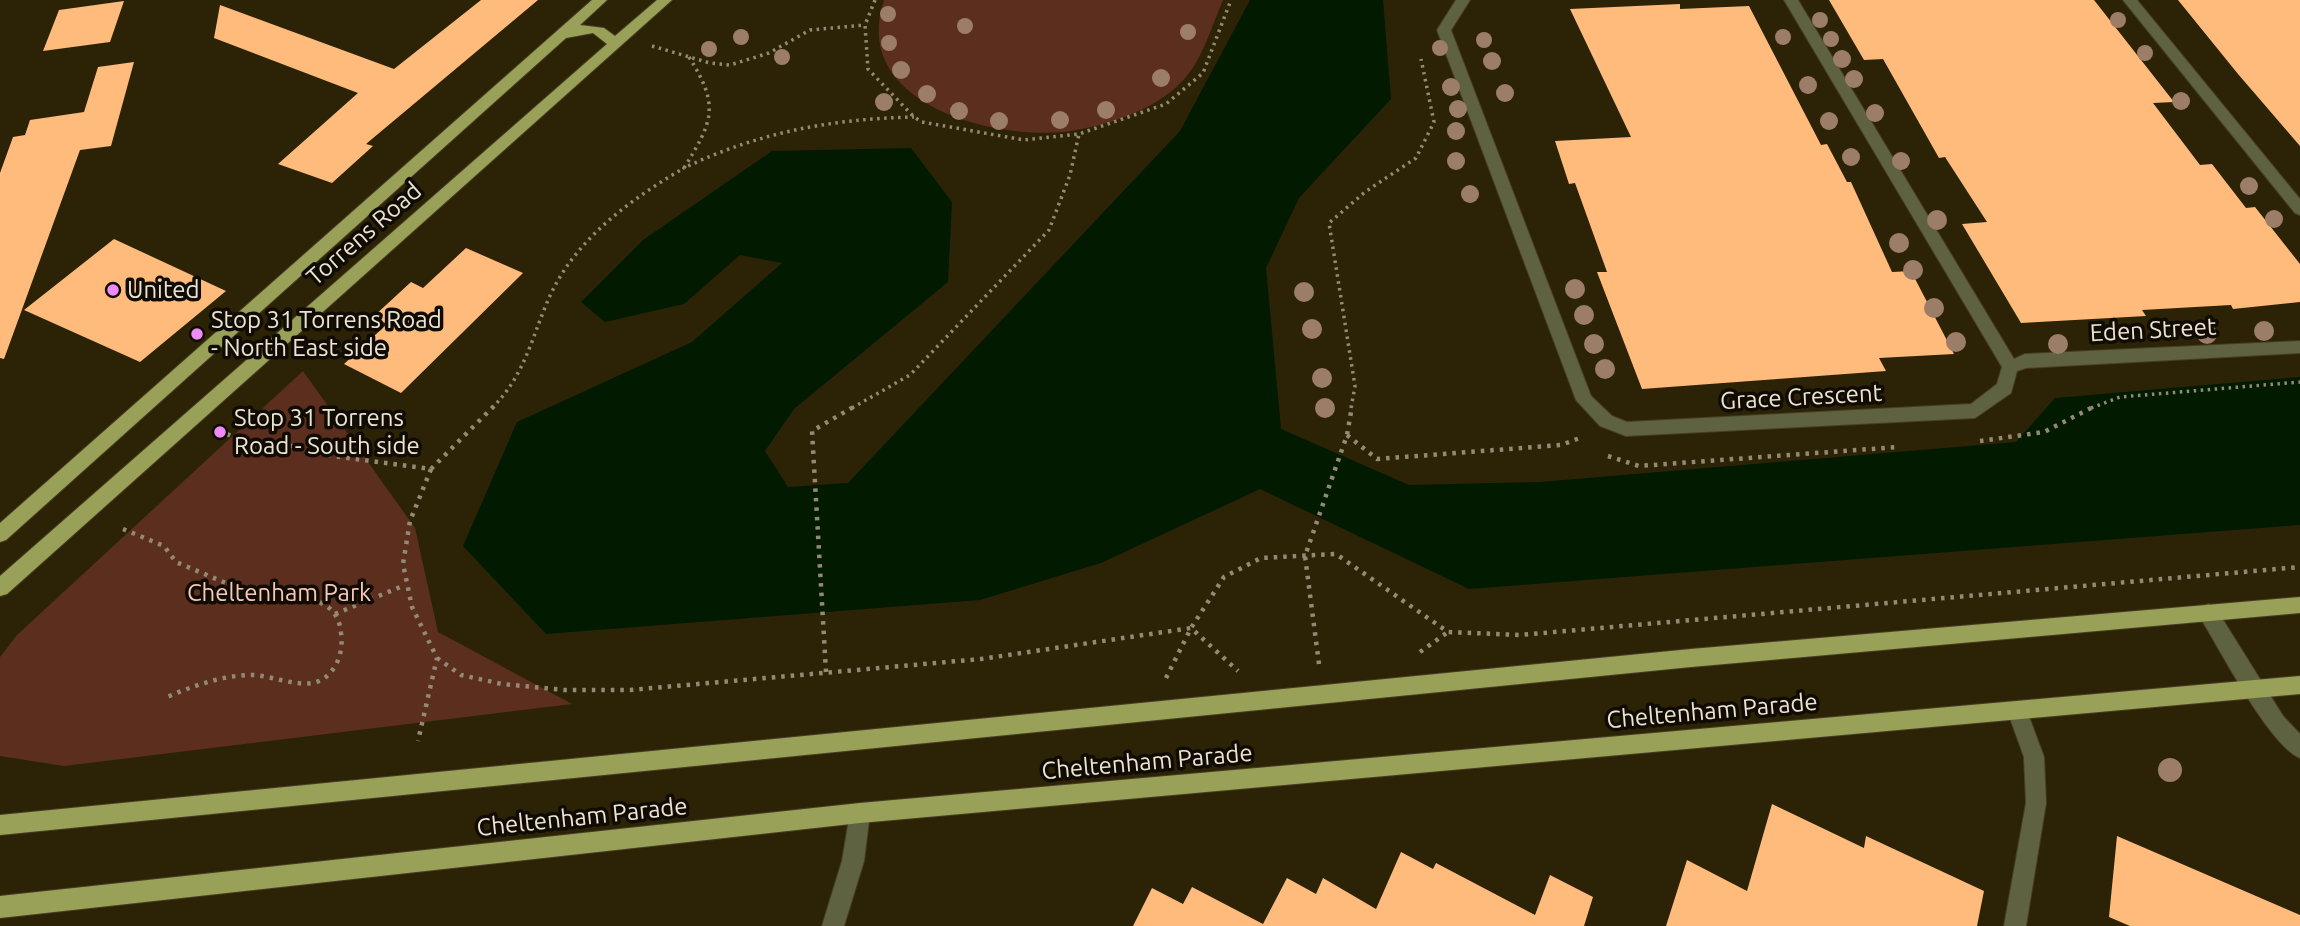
<!DOCTYPE html>
<style>
body{margin:0}
canvas{display:block;background:#2c2206}
</style>
<canvas width="2300" height="926"></canvas>
<script>
const ctx = document.querySelector('canvas').getContext('2d');
ctx.lineJoin = 'round';
function fillPath(path, color) {
  ctx.fillStyle = color;
  ctx.fill(path, 'evenodd');
}
function trace(path, color, width, dash) {
  ctx.strokeStyle = color;
  ctx.lineWidth = width;
  ctx.lineCap = dash ? 'butt' : 'round';
  ctx.setLineDash(dash || []);
  ctx.stroke(path);
}
function drawText(font, color, halo, rows, align = 'center') {
  ctx.font = font + ' Ubuntu,sans-serif';
  ctx.lineWidth = 7;
  ctx.setLineDash([]);
  ctx.textBaseline = 'middle';
  ctx.strokeStyle = halo;
  ctx.fillStyle = color;
  for (const [text, x, y, turn = 0] of rows) {
    ctx.save();
    ctx.translate(x, y);
    ctx.rotate((+turn || 0) * Math.PI / 180);
    ctx.textAlign = isNaN(turn) ? turn : align;
    if (halo) ctx.strokeText(text, 0, 0);
    ctx.fillText(text, 0, 0);
    ctx.restore();
  }
}
const green = new Path2D(`
 M884,0H1223C1208,35 1200,71 1168,94C1140,115 1097,128 1063,132C987,139 850,101 884,0Z
 M303,371L415,528L438,632L572,704L64,766L0,756V657L17,635Z`);
const water = new Path2D(`
 M1250,0H1383L1391,99L1299,198L1266,268L1281,429L1409,485L1540,482L2016,442L2055,398L2300,377V525L1469,589L1260,489L1101,563L980,600L546,634L463,546L517,422L692,342L782,263L740,255L684,304L605,322L581,302L643,240L772,151L911,148L952,202L948,282L794,409L765,451L788,487L848,483L1180,131Z`);
const building = new Path2D(`
 M481,0H538L366,144L373,146L332,183L278,164L358,93L214,38L220,5L394,69Z
 M1829,0H2094L2174,102L2153,103L2200,165L2212,164L2246,208L2255,207L2300,264V302L2233,309L2231,305L2142,310L2146,316L2021,323L1962,224L1987,222L1945,157L1939,158L1883,59L1864,60Z
 M2178,0H2300V146L2238,74Z
 M124,1L110,42L43,51L59,10Z
 M1680,4V9L1749,6L1821,145L1827,144L1847,182H1851L1892,272L1911,271L1954,354L1879,358L1886,371L1642,389L1597,272H1607L1575,183L1569,184L1555,141L1631,137L1570,9Z
 M134,62L111,146L80,150L4,359L0,358V173L13,137L25,135L30,120L84,112L98,67Z
 M114,239L226,291L140,362L24,310Z
 M466,248L523,273L401,393L344,364L387,324L373,317L411,282L423,288Z
 M1772,804L1864,848L1866,836L1984,891L1977,926H1666L1687,860L1747,891Z
 M2117,836L2300,915V926H2130L2109,917Z
 M1401,852L1433,869L1436,863L1535,915L1550,875L1593,897L1584,926H1133L1152,888L1183,904L1192,887L1263,924L1287,878L1316,894L1323,878L1376,909Z`);
const pathFar1 = new Path2D(`
 M875,0L865,25L868,69L914,117L922,122L1024,140L1079,134L1166,104L1203,73L1231,0
 M652,46L710,63L730,65L769,53L810,30L865,25
 M689,57C720,106 713,121 684,168C759,132 832,119 914,117
 M492,408C523,377 530,344 546,305C571,242 628,201 684,168
 M852,408L910,375L1049,230L1070,175L1079,134
 M1351,408L1355,386L1329,223L1365,192L1416,158L1434,122L1421,59
 M2091,408L2120,397L2300,382`);
const path = new Path2D(`
 M227,434L255,447L292,446L333,456L431,469L410,521L403,564L412,607L437,658L418,741
 M1347,435L1377,459L1561,445L1580,438
 M1980,441L2044,432L2095,406
 M1608,456L1639,466L1898,447
 M431,469L494,406
 M123,529L164,546L176,562L233,586L248,599C280,598 337,587 341,633C343,647 340,662 330,673C310,696 275,674 249,675C220,676 193,686 167,697
 M335,614L405,585
 M1420,652L1448,632
 M437,658L461,675L502,684L564,690H630L981,659L1191,628L1238,671
 M1319,664L1305,556L1347,435L1352,406
 M826,672L812,431L855,406
 M1166,678L1191,628L1224,577L1261,558L1336,554L1448,632L1520,635L2300,567`);
const minor = new Path2D(`
 M1456,0H1470L1451,30L1591,396L1612,416L1627,422L1971,404L1997,384L2002,367L1784,0H1798L2014,359L2025,354L2300,341V353L2026,368L2017,371L2011,393L1975,418L1626,436L1600,426L1576,400L1437,30Z
 M2123,0H2137L2300,199V215L2295,213Z
 M2208,604L2215,607L2283,716L2300,734V758C2269,745 2221,651 2201,619L2199,613L2201,607Z
 M2017,701L2024,703L2044,757L2046,803L2026,926H2004L2026,803L2024,757L2007,710L2010,703Z
 M860,803L867,806L870,813L864,861L844,926H822L842,861L850,813L853,806Z`);
const major = new Path2D(`
 M592,0H607L580,25L604,28L615,36L657,0H672L7,594L0,596V576L607,44L593,33L566,38L6,540L0,542V523Z
 M2300,597V613L1691,667L0,835V815L1691,649Z
 M2300,676V694L860,823L0,918V896L860,803Z`);
const trees = [
 [888,14,8],
 [1820,20,8],
 [2118,20,8],
 [965,26,8],
 [1188,32,8],
 [741,37,8],
 [1783,37,8],
 [1831,39,8],
 [1484,40,8],
 [889,43,8],
 [1440,48,8],
 [709,49,8],
 [2145,53,8],
 [782,57,8],
 [1842,59,9],
 [1492,61,9],
 [901,70,9],
 [1161,78,9],
 [1854,79,9],
 [1808,85,9],
 [1451,87,9],
 [1505,93,9],
 [927,94,9],
 [2181,101,9],
 [884,102,9],
 [1458,109,9],
 [1106,110,9],
 [959,111,9],
 [1875,113,9],
 [1060,120,9],
 [999,121,9],
 [1829,121,9],
 [1456,131,9],
 [1851,157,9],
 [1456,161,9],
 [1901,161,9],
 [2249,186,9],
 [1470,194,9],
 [2274,219,9],
 [1937,220,10],
 [1899,243,10],
 [1913,270,10],
 [1575,289,10],
 [1304,292,10],
 [1934,308,10],
 [1584,315,10],
 [1312,329,10],
 [2264,331,10],
 [2207,334,10],
 [1956,342,10],
 [1594,344,10],
 [2058,344,10],
 [1605,369,10],
 [1322,378,10],
 [1325,408,10],
 [2170,770,12]
];
const markers = [
 [113,290,7,"#ee8bf8"],
 [197,334,7,"#ee8bf8"],
 [220,432,7,"#ee8bf8"]
];
const streetNames = [
 ["Torrens Road",364,234,-41],
 ["Eden Street",2153,330,-3],
 ["Grace Crescent",1801,397,-3],
 ["Cheltenham Parade",1712,711,-5],
 ["Cheltenham Parade",1147,762,-5],
 ["Cheltenham Parade",582,817,-6]
];
const poiNames = [
 ["United",127,290],
 ["Stop 31 Torrens Road",211,320],
 ["- North East side",211,348],
 ["Stop 31 Torrens",234,418],
 ["Road - South side",234,446]
];
const parkNames = [
 ["Cheltenham Park",279,593]
];
fillPath(green, '#5c2e1e');
fillPath(water, '#011a00');
fillPath(building, '#ffbb7b');
trace(minor, '#473d23', 2);
trace(major, '#473d23', 2);
trace(pathFar1, '#938a75', 3.5, [2.5, 4.5]);
trace(path, '#938a75', 4.5, [3.5, 6]);
fillPath(minor, '#5e6241');
fillPath(major, '#99a159');
ctx.fillStyle = '#9b7d68';
for (const [x, y, r] of trees) {
  ctx.beginPath();
  ctx.arc(x, y, r, 0, 2 * Math.PI);
  ctx.fill();
}
for (const [x, y, r, color] of markers) {
  const dot = new Path2D();
  dot.arc(x, y, r, 0, 2 * Math.PI);
  ctx.fillStyle = color;
  ctx.fill(dot);
  trace(dot, '#110c03', 2.5);
}
drawText('24px', '#ebe4d4', '#110c03', streetNames);
drawText('24px', '#ebe4d4', '#110c03', poiNames, 'left');
drawText('24px', '#f6c8b9', '#110c03', parkNames);
</script>
